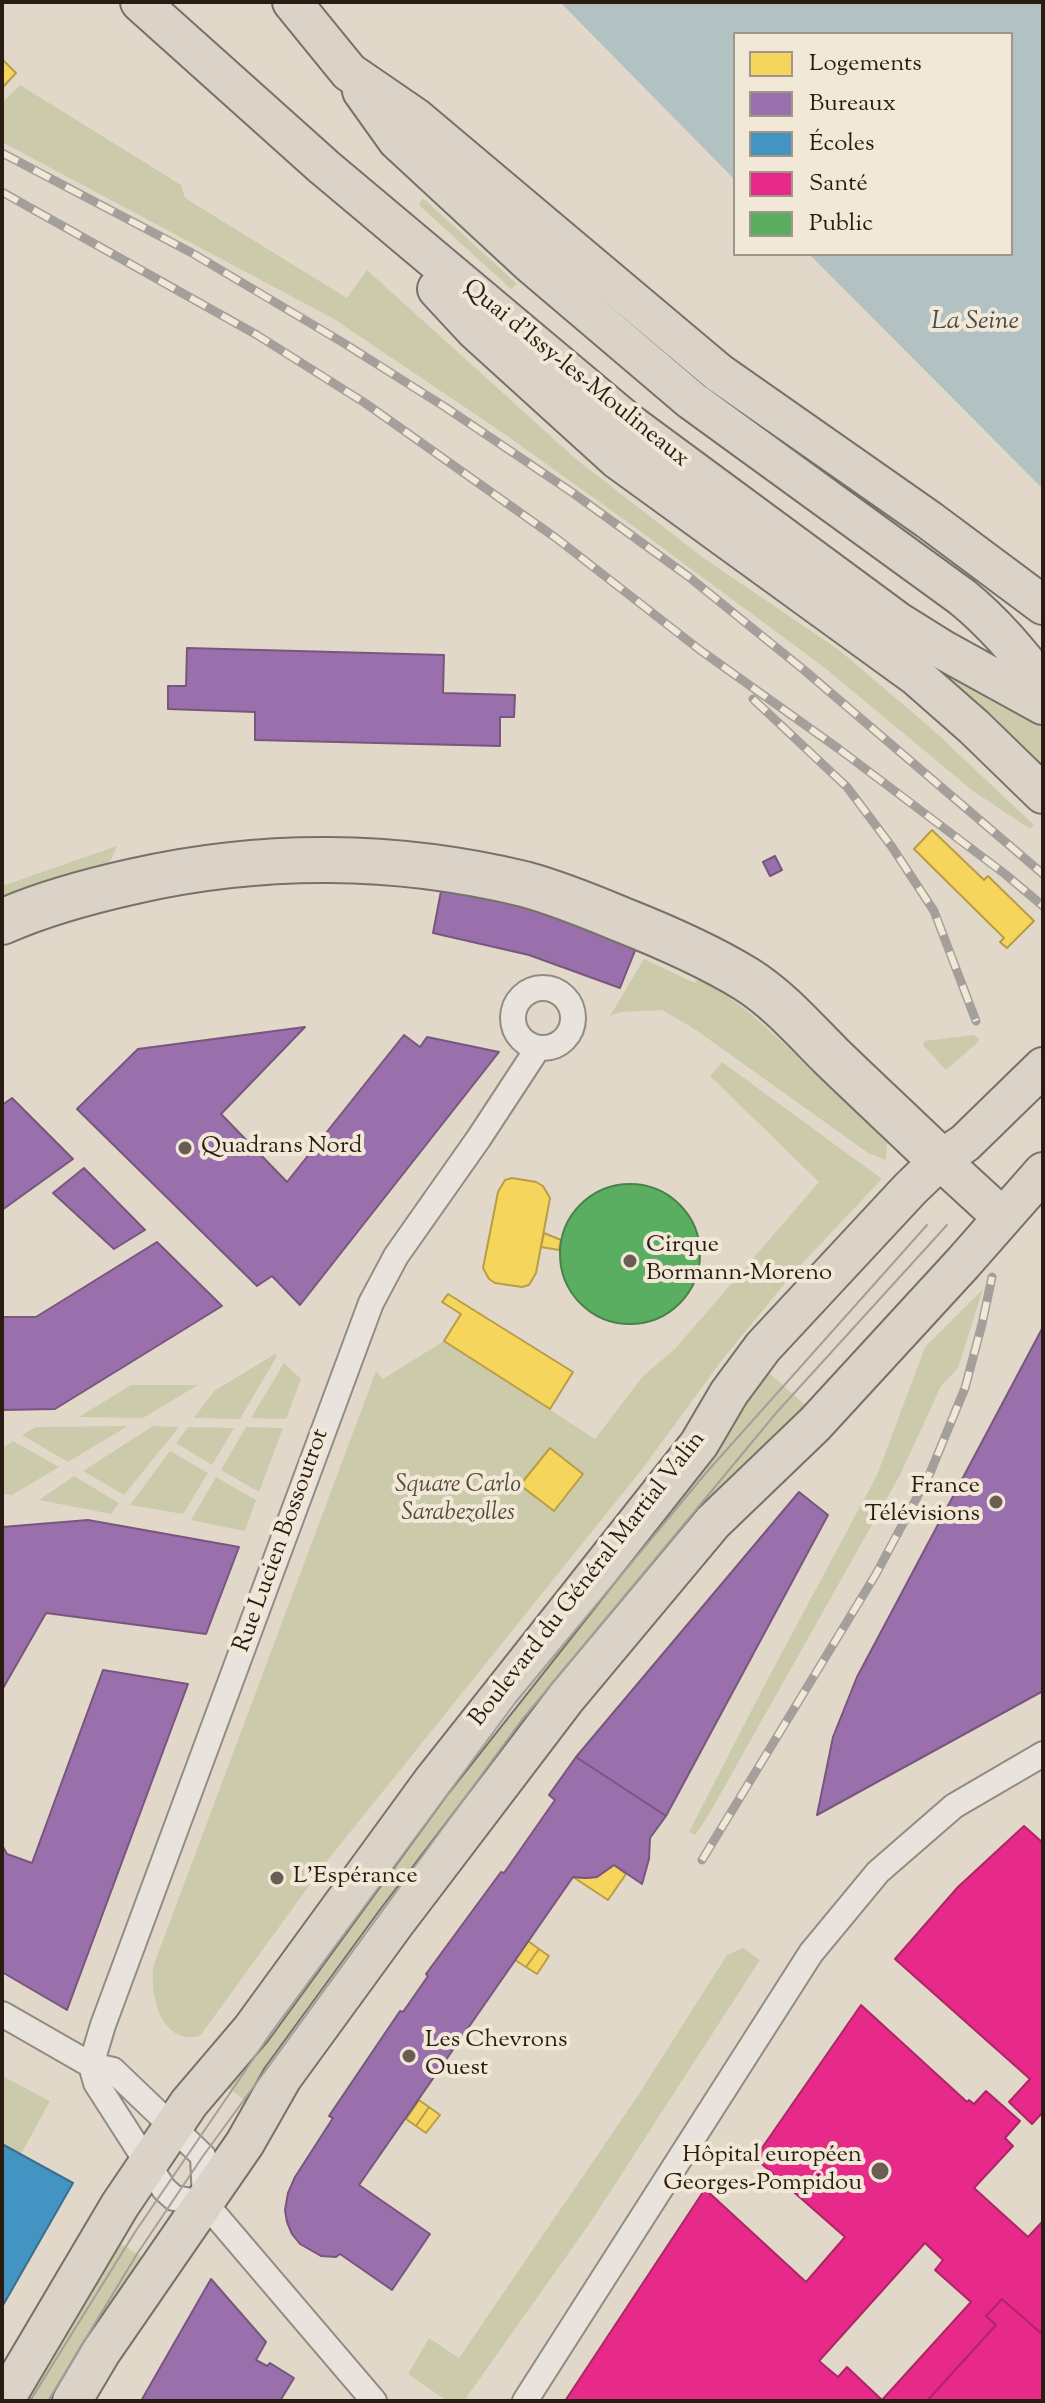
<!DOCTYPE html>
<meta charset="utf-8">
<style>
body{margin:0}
#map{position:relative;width:1045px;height:2403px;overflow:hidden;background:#e1d8ca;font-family:"Sorts Mill Goudy",serif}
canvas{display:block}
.frame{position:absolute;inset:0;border:4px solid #2a1b13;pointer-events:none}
.legend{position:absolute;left:733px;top:32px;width:280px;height:224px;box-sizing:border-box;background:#f1e8d7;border:2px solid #a19689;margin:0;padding:10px 14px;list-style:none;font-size:24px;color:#2a1b13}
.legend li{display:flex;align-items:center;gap:16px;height:40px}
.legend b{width:40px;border:2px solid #a19689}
</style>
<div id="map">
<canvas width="1045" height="2403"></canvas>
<div class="frame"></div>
<ul class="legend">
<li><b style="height:22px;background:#f6d55c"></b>Logements</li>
<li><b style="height:22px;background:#9970ab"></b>Bureaux</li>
<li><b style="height:22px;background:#4393c3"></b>Écoles</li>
<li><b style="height:22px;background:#e7298a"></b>Santé</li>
<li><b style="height:22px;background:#5aae61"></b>Public</li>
</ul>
</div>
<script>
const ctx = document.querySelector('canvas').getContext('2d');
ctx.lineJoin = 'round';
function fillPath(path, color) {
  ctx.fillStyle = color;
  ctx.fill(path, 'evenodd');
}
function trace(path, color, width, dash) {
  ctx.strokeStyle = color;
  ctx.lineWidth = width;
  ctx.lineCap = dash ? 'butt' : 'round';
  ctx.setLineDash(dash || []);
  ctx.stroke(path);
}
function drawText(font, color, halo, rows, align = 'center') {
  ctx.font = font + ' "Sorts Mill Goudy",serif';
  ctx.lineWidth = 8;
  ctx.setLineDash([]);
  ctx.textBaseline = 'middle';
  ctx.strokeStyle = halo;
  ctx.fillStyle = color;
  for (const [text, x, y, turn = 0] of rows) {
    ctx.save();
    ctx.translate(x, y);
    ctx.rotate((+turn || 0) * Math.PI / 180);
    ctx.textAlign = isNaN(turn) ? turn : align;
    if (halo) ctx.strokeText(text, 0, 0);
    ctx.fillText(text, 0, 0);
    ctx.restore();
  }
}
const green = new Path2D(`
 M20,85L181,185L185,198L347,298L367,270L577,460L705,559L839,650L932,729L1034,825L1030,829L973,791L825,668L640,531L503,433L334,319L2,142V103Z
 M423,198L517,284L511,289L419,205Z
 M926,649L1043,723V775L914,659Z
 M117,846L110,862L2,905V886Z
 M644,959L695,983L701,976L750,1013L884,1134L887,1141L886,1160L868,1153L693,1028L662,1010L621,1012L610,1016Z
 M974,1035L979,1039L977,1043L946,1070L923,1045L925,1041Z
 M722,1062L882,1179L795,1271L722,1360L643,1468L327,1861L200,2036C161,2046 150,1996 153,1967L376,1371L383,1379L444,1341L595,1439L643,1376L675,1349L819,1182L710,1076Z
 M983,1289L958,1368L941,1386L900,1475L708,1816L695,1835L689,1832L764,1686L877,1475L925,1347Z
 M275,1354L277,1356L240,1419L194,1418L214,1391Z
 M284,1363L301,1379L286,1419L251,1418Z
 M761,1366L810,1409L248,2103L223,2084Z
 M131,1385H198L143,1418L79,1417Z
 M128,1426L68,1462L22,1435L36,1427Z
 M153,1426L179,1427L124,1495L83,1471Z
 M188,1427L234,1428L212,1465L176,1443Z
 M246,1427L283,1428L259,1492L221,1470Z
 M13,1441L59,1467L12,1495L2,1494V1448Z
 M170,1451L208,1473L183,1514L130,1505Z
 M74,1476L119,1503L111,1514L39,1500Z
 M216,1477L256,1500L245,1531L191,1520Z
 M743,1948L760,1960L592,2220L464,2401H447L408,2374L429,2338L459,2358L637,2097L727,1955Z
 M2,2076L50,2101L21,2154L2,2144Z
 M116,2241L144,2258L55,2401H17Z`);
const water = new Path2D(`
 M560,2H1043V489L809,254H1011V34H735V180Z`);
const homes = new Path2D(`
 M2,59L16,73L2,88Z
 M932,830L984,880L988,876L1034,921L1007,948L1000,942L1004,938L914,849Z
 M512,1178L536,1182L543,1186L550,1198L536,1273L529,1285L522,1287L495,1283L489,1279L483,1268L498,1192L505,1180Z
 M544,1233L561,1240L559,1250L541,1247Z
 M448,1294L573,1372L550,1409L444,1341L461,1314L442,1302Z
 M550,1448L583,1474L554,1511L520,1485Z
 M614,1865L626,1874L608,1900L573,1877L585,1878L597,1877Z
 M528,1941L539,1949L526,1967L515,1960Z
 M539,1949L549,1956L537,1974L526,1967Z
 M419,2100L429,2107L416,2126L406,2119Z
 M429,2107L440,2115L426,2133L416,2126Z`);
const offices = new Path2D(`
 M187,648L444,655L443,693L515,695L514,717H500V746L255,740V712L168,709V686H186Z
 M775,856L782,870L770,876L763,862Z
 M442,886L559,913L638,943L620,988L529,955L433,933Z
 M305,1027L221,1114L287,1182L404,1035L420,1047L427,1037L499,1052L300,1305L272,1276L257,1286L77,1109L138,1049Z
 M12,1098L73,1159L2,1210V1105Z
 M84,1168L145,1230L114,1249L53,1193Z
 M157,1242L222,1306L55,1409L2,1410V1317H36Z
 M1043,1327V1691L817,1815L833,1737L857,1677Z
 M799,1492L828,1515L666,1816L576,1757Z
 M88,1520L239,1547L206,1634L46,1613L2,1690V1527Z
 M103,1670L188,1684L67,2010L2,1972V1845L7,1854L32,1863Z
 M576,1757L666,1816L650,1838L649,1859L642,1884L614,1865L597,1877L585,1878L573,1877L359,2185L430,2234L392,2290L340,2254L336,2257L321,2256L300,2244L292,2234L287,2222L285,2210L288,2193L295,2177L333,2118L329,2116L400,2011L403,2012L428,1976L426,1974L501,1872L504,1873L555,1800L549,1795Z
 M211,2279L266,2342L256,2360L267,2366L270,2363L294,2378L280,2401H141Z`);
const schools = new Path2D(`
 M2,2144L73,2183L2,2307Z`);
const health = new Path2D(`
 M1024,1826L1043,1843V2112L1032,2124L1009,2102L1030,2079L895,1959L958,1887Z
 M861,2005L967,2102L969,2100L974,2104L986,2091L1020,2121L1005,2138L1013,2146L974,2188L1028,2237L1043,2221V2335L1002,2299L986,2316L996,2325L927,2401H565L705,2189L806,2282L845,2237L755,2158ZM925,2243L943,2260L935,2270L971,2302L882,2400L847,2367L838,2377L819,2361Z
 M1002,2299L1043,2335V2401H927L996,2325L986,2316Z`);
const public = new Path2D(`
 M560 1254a70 70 0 1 1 140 0a70 70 0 1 1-140 0Z`);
const street = new Path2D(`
 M513 1018a30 30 0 1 1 60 0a30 30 0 1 1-60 0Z
 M2,2014L91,2065L113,2070L203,2156L205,2200
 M91,2065L103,2025L371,1303L396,1256L479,1138L538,1048
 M91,2065L96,2083L164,2189L174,2198L205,2203
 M205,2203L374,2401
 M525,2401L811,1953L878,1872L954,1806L1043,1754`);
const primary = new Path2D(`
 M140,2L324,167L630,424L897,621L945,651L1043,705
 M292,2L349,72L416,118L719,373L929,520L1043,605
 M362,91L397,140L531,264L691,400L962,597C994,623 1018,652 1043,684
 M437,289L476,331L617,459L916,676L974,727L1043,794
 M940,1160L1002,1217
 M4,2401L120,2205L189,2103L252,2029L432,1782L699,1444L729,1393L763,1347L910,1189L940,1160L965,1143L1043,1067
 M72,2401L101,2352L245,2143L282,2078L395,1923L566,1698L713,1522L815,1424L963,1263L1043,1172`);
const highway = new Path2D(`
 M2,922C44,903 90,891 135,881C263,852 396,853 524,884C557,893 589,906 620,919C663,936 707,955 746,979C778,999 804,1029 831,1056C867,1091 904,1125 940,1160`);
const tram = new Path2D(`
 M30,2401L135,2232L271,2033L515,1703L705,1474L927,1225
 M48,2401L137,2254L203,2156L521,1721L777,1412L947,1225`);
const rail = new Path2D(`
 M2,153L192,253L342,342L445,407L573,493L689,577L804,670L1043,874
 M2,192L257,335L365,403L556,538L700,650L839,749L1005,874L1043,906
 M753,699L847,787L892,847L934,911L976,1021
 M702,1860L876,1574L930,1473L965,1388L982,1324L992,1277`);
const markers = [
 [185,1148,8,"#6a5d53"],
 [630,1261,8,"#6a5d53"],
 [996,1502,8,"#6a5d53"],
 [277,1878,8,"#6a5d53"],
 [409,2056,8,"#6a5d53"],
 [880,2171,10,"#6a5d53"]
];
const streetNames = [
 ["Quai d'Issy-les-Moulineaux",575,375,39],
 ["Rue Lucien Bossoutrot",283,1541,-70],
 ["Boulevard du Général Martial Valin",589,1580,-52]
];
const poiNames = [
 ["Quadrans Nord",201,1148],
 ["Cirque",646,1247],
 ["Bormann-Moreno",646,1275],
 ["France",980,1488,"right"],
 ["Télévisions",980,1516,"right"],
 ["L'Espérance",293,1878],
 ["Les Chevrons",425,2042],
 ["Ouest",425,2070],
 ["Hôpital européen",862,2157,"right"],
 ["Georges-Pompidou",862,2185,"right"]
];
const parkNames = [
 ["Square Carlo",458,1487],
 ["Sarabezolles",458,1515]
];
const waterNames = [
 ["La Seine",975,324]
];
fillPath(green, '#cbcbab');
fillPath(water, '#b2c2c2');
fillPath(homes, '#f6d55c');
trace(homes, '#b99d46', 2);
fillPath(offices, '#9970ab');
trace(offices, '#78567d', 2);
fillPath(schools, '#4393c3');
trace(schools, '#3c6f8e', 2);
fillPath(health, '#e7298a');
trace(health, '#ae2566', 2);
fillPath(public, '#5aae61');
trace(public, '#4c824a', 2);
trace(street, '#928b82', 28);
trace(primary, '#787169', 42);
trace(highway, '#787169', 48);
trace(street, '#e8e3dc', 24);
trace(primary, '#dbd3c7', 38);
trace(highway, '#dbd3c7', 44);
trace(tram, '#a49f9a', 2);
trace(rail, '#a49f9a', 9);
trace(rail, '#f1e8d7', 6, [18]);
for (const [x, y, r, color] of markers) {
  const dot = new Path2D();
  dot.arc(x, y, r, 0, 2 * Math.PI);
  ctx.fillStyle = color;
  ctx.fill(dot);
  trace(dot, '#f1e8d7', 3);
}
drawText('24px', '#2a1b13', '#f1e8d7', streetNames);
drawText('24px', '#2a1b13', '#f1e8d7', poiNames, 'left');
drawText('italic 24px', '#554d39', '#f1e8d7', parkNames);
drawText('italic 26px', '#4d4a47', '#f1e8d7', waterNames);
</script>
